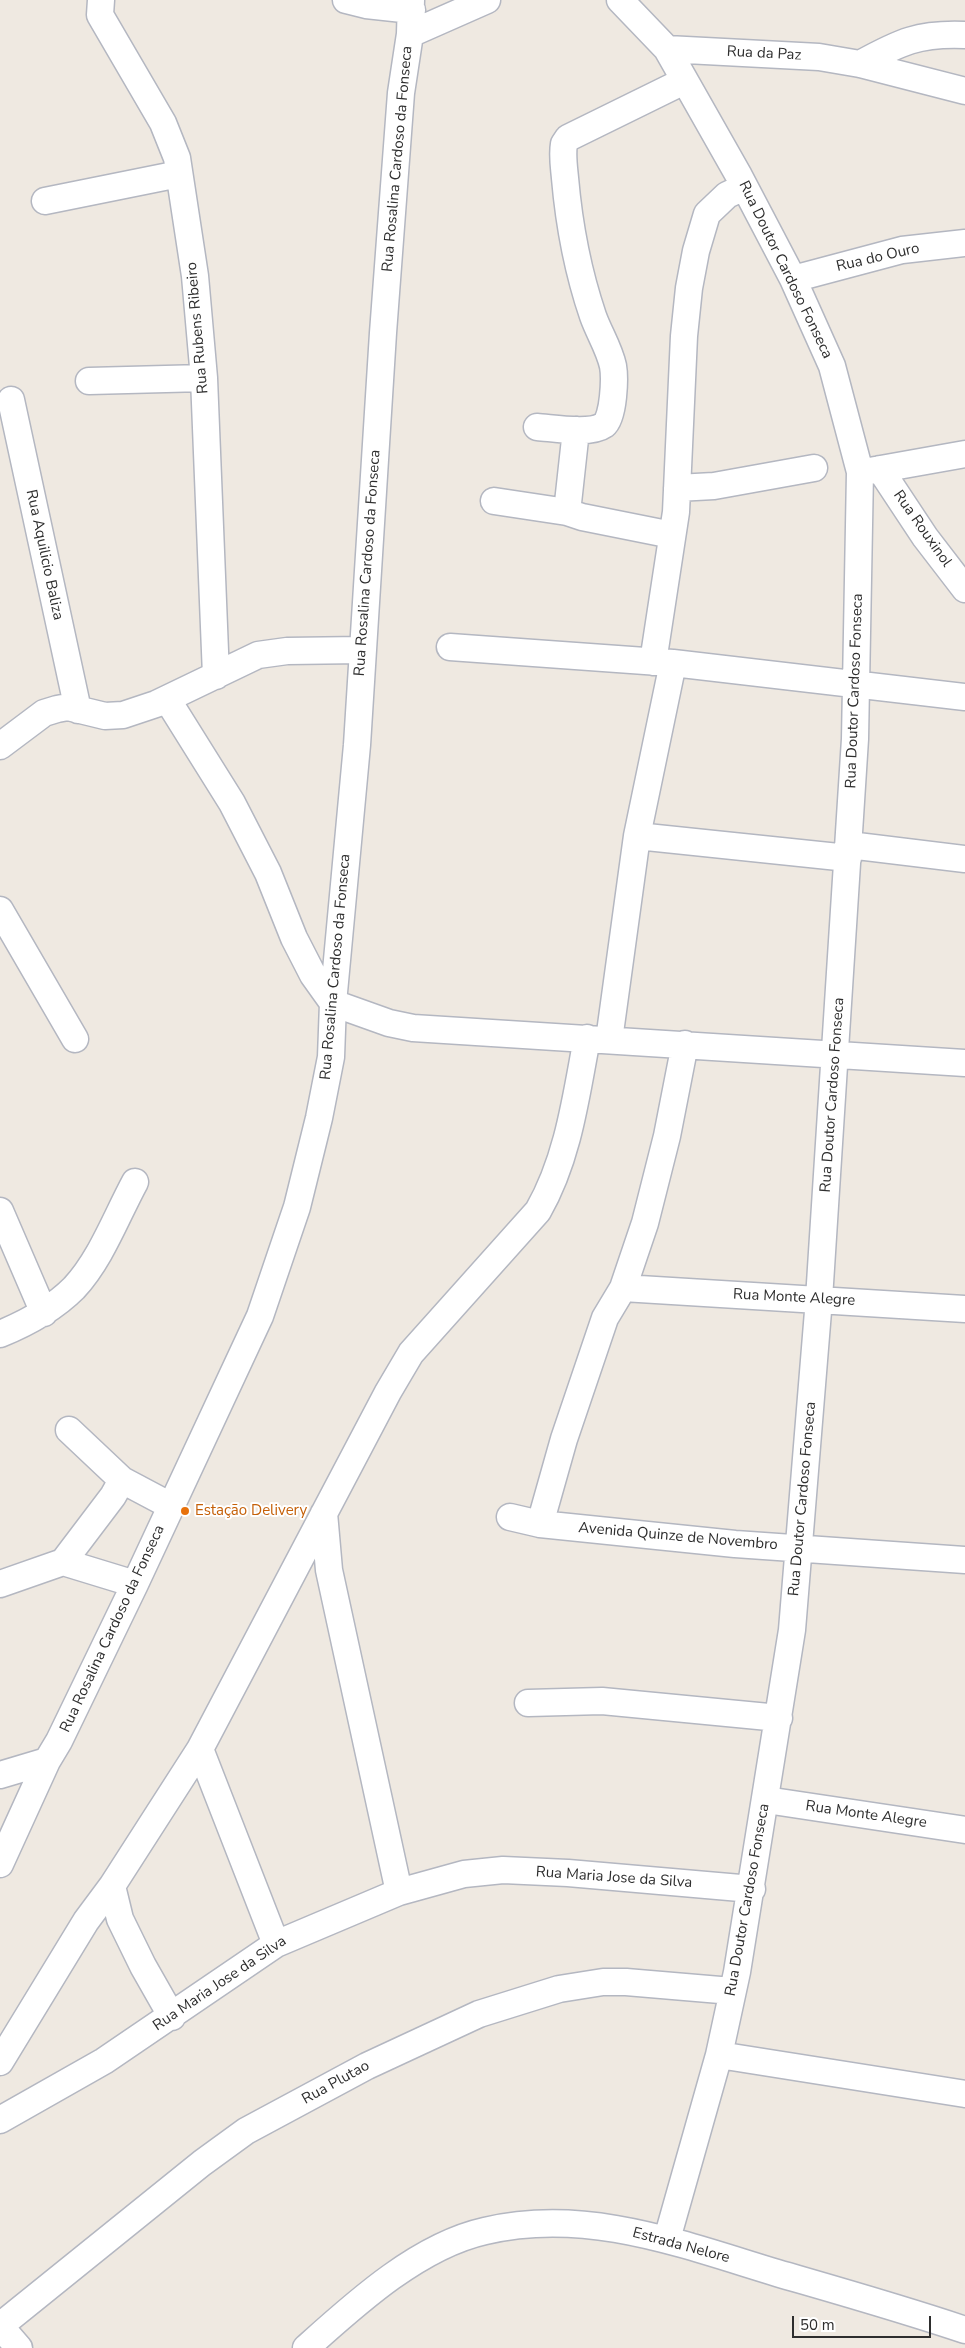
<!DOCTYPE html>
<meta charset="utf-8">
<style>
body{margin:0}
#map{position:relative;width:965px;height:2348px;overflow:hidden;background:#efe9e1;font-family:"Nunito Sans",sans-serif}
canvas{display:block}
.scale{position:absolute;left:792px;top:2316px;width:139px;height:22px;box-sizing:border-box;border:2px solid #2e2e2e;border-top:0;padding-left:6px;font-size:15px;line-height:18px;white-space:nowrap;color:#2e2e2e;-webkit-text-stroke:4px #fff;paint-order:stroke}
</style>
<div id="map">
<canvas width="965" height="2348"></canvas>
<div class="scale">50 m</div>
</div>
<script>
const ctx = document.querySelector('canvas').getContext('2d');
ctx.lineJoin = 'round';
function trace(path, color, width, dash) {
  ctx.strokeStyle = color;
  ctx.lineWidth = width;
  ctx.lineCap = dash ? 'butt' : 'round';
  ctx.setLineDash(dash || []);
  ctx.stroke(path);
}
function drawText(font, color, halo, rows, align = 'center') {
  ctx.font = font + ' "Nunito Sans",sans-serif';
  ctx.lineWidth = 4;
  ctx.setLineDash([]);
  ctx.textBaseline = 'middle';
  ctx.strokeStyle = halo;
  ctx.fillStyle = color;
  for (const [text, x, y, turn = 0] of rows) {
    ctx.save();
    ctx.translate(x, y);
    ctx.rotate((+turn || 0) * Math.PI / 180);
    ctx.textAlign = isNaN(turn) ? turn : align;
    if (halo) ctx.strokeText(text, 0, 0);
    ctx.fillText(text, 0, 0);
    ctx.restore();
  }
}
const minor = new Path2D(`
 M101,0L100,15L163,123L177,158L195,276L204,378L216,676
 M346,0L366,5L412,10
 M620,0L667,49L739,176L793,279L832,366L860,472L855,739L819,1299L792,1630L737,1972L719,2055L667,2239
 M410,34L487,0
 M667,49L819,57L860,64L965,91
 M860,64C900,42 919,33 965,35
 M45,201L179,174
 M793,279L902,250L965,243
 M89,381L204,378
 M11,400L78,710
 M537,427C553,428 590,435 604,425C614,417 615,377 613,366C609,348 599,333 593,316C578,272 569,224 565,178C564,167 562,155 564,144L568,138L684,81
 M880,469L925,537L965,589
 M864,472L965,454
 M677,488L714,486L814,468
 M494,501L567,512L582,517L672,535
 M567,512L576,430
 M450,647L673,663L965,697
 M653,662L676,512L684,336L689,288L696,251L707,214L727,195L744,187
 M167,699L232,803L268,873L294,938L313,975L333,1003L389,1023L413,1028L965,1063
 M0,746L44,713L57,709L68,707L105,716L123,715L156,704L258,655L287,651L362,650
 M637,836L848,858
 M849,845L965,859
 M0,910L75,1039
 M609,1040L637,836L673,663
 M0,1211L44,1313
 M623,1288L965,1309
 M0,1334C27,1323 53,1309 74,1288C101,1259 116,1217 135,1182
 M69,1430L122,1480L171,1506
 M122,1480L113,1496L63,1562L135,1584
 M324,1513L329,1570L399,1892
 M510,1517L540,1524L735,1544L965,1560
 M540,1524L564,1439L605,1318L623,1288L645,1223L667,1136L685,1044
 M0,1584L63,1562
 M528,1703L602,1701L779,1718
 M200,1749L276,1944
 M0,1775L47,1761
 M766,1800L965,1830
 M0,1864L47,1761L59,1741L135,1584L260,1316L297,1207L319,1118L331,1057L333,1003L357,745L383,333L401,93L410,34L411,0
 M172,2017L143,1966L120,1919L112,1886L200,1749L388,1392L411,1353L538,1211C568,1159 576,1097 587,1038
 M719,2055L965,2094
 M0,2062L86,1921L112,1886
 M0,2120L104,2061L276,1944L399,1892L464,1874L503,1870L568,1873L752,1889
 M19,2348L0,2326L202,2163L246,2131L367,2066L479,2014L559,1989L603,1982H626L732,1991
 M306,2348C355,2304 418,2246 485,2231C586,2207 681,2244 777,2273C839,2291 903,2309 965,2330`);
const markers = [
 [185,1511,5,"#e8710a"]
];
const streetNames = [
 ["Rua da Paz",764,54,3],
 ["Rua Rosalina Cardoso da Fonseca",398,159,-85],
 ["Rua do Ouro",878,258,-13],
 ["Rua Doutor Cardoso Fonseca",785,270,64],
 ["Rua Rubens Ribeiro",198,328,-95],
 ["Rua Rouxinol",922,529,55],
 ["Rua Aquilicio Baliza",44,555,78],
 ["Rua Rosalina Cardoso da Fonseca",368,563,-86],
 ["Rua Doutor Cardoso Fonseca",855,691,-88],
 ["Rua Rosalina Cardoso da Fonseca",336,967,-85],
 ["Rua Doutor Cardoso Fonseca",833,1095,-86],
 ["Rua Monte Alegre",794,1298,3],
 ["Rua Doutor Cardoso Fonseca",803,1499,-85],
 ["Avenida Quinze de Novembro",678,1537,5],
 ["Rua Rosalina Cardoso da Fonseca",113,1629,-65],
 ["Rua Monte Alegre",866,1815,8],
 ["Rua Maria Jose da Silva",614,1878,4],
 ["Rua Doutor Cardoso Fonseca",748,1900,-80],
 ["Rua Maria Jose da Silva",220,1984,-34],
 ["Rua Plutao",336,2083,-29],
 ["Estrada Nelore",681,2246,15]
];
const foodNames = [
 ["Estação Delivery",195,1511]
];
trace(minor, '#b4b7c1', 29);
trace(minor, '#fff', 26);
for (const [x, y, r, color] of markers) {
  const dot = new Path2D();
  dot.arc(x, y, r, 0, 2 * Math.PI);
  ctx.fillStyle = color;
  ctx.fill(dot);
  trace(dot, '#fff', 2);
}
drawText('15px', '#2e2e2e', '#fff', streetNames);
drawText('15px', '#c56008', '#fff', foodNames, 'left');
</script>
